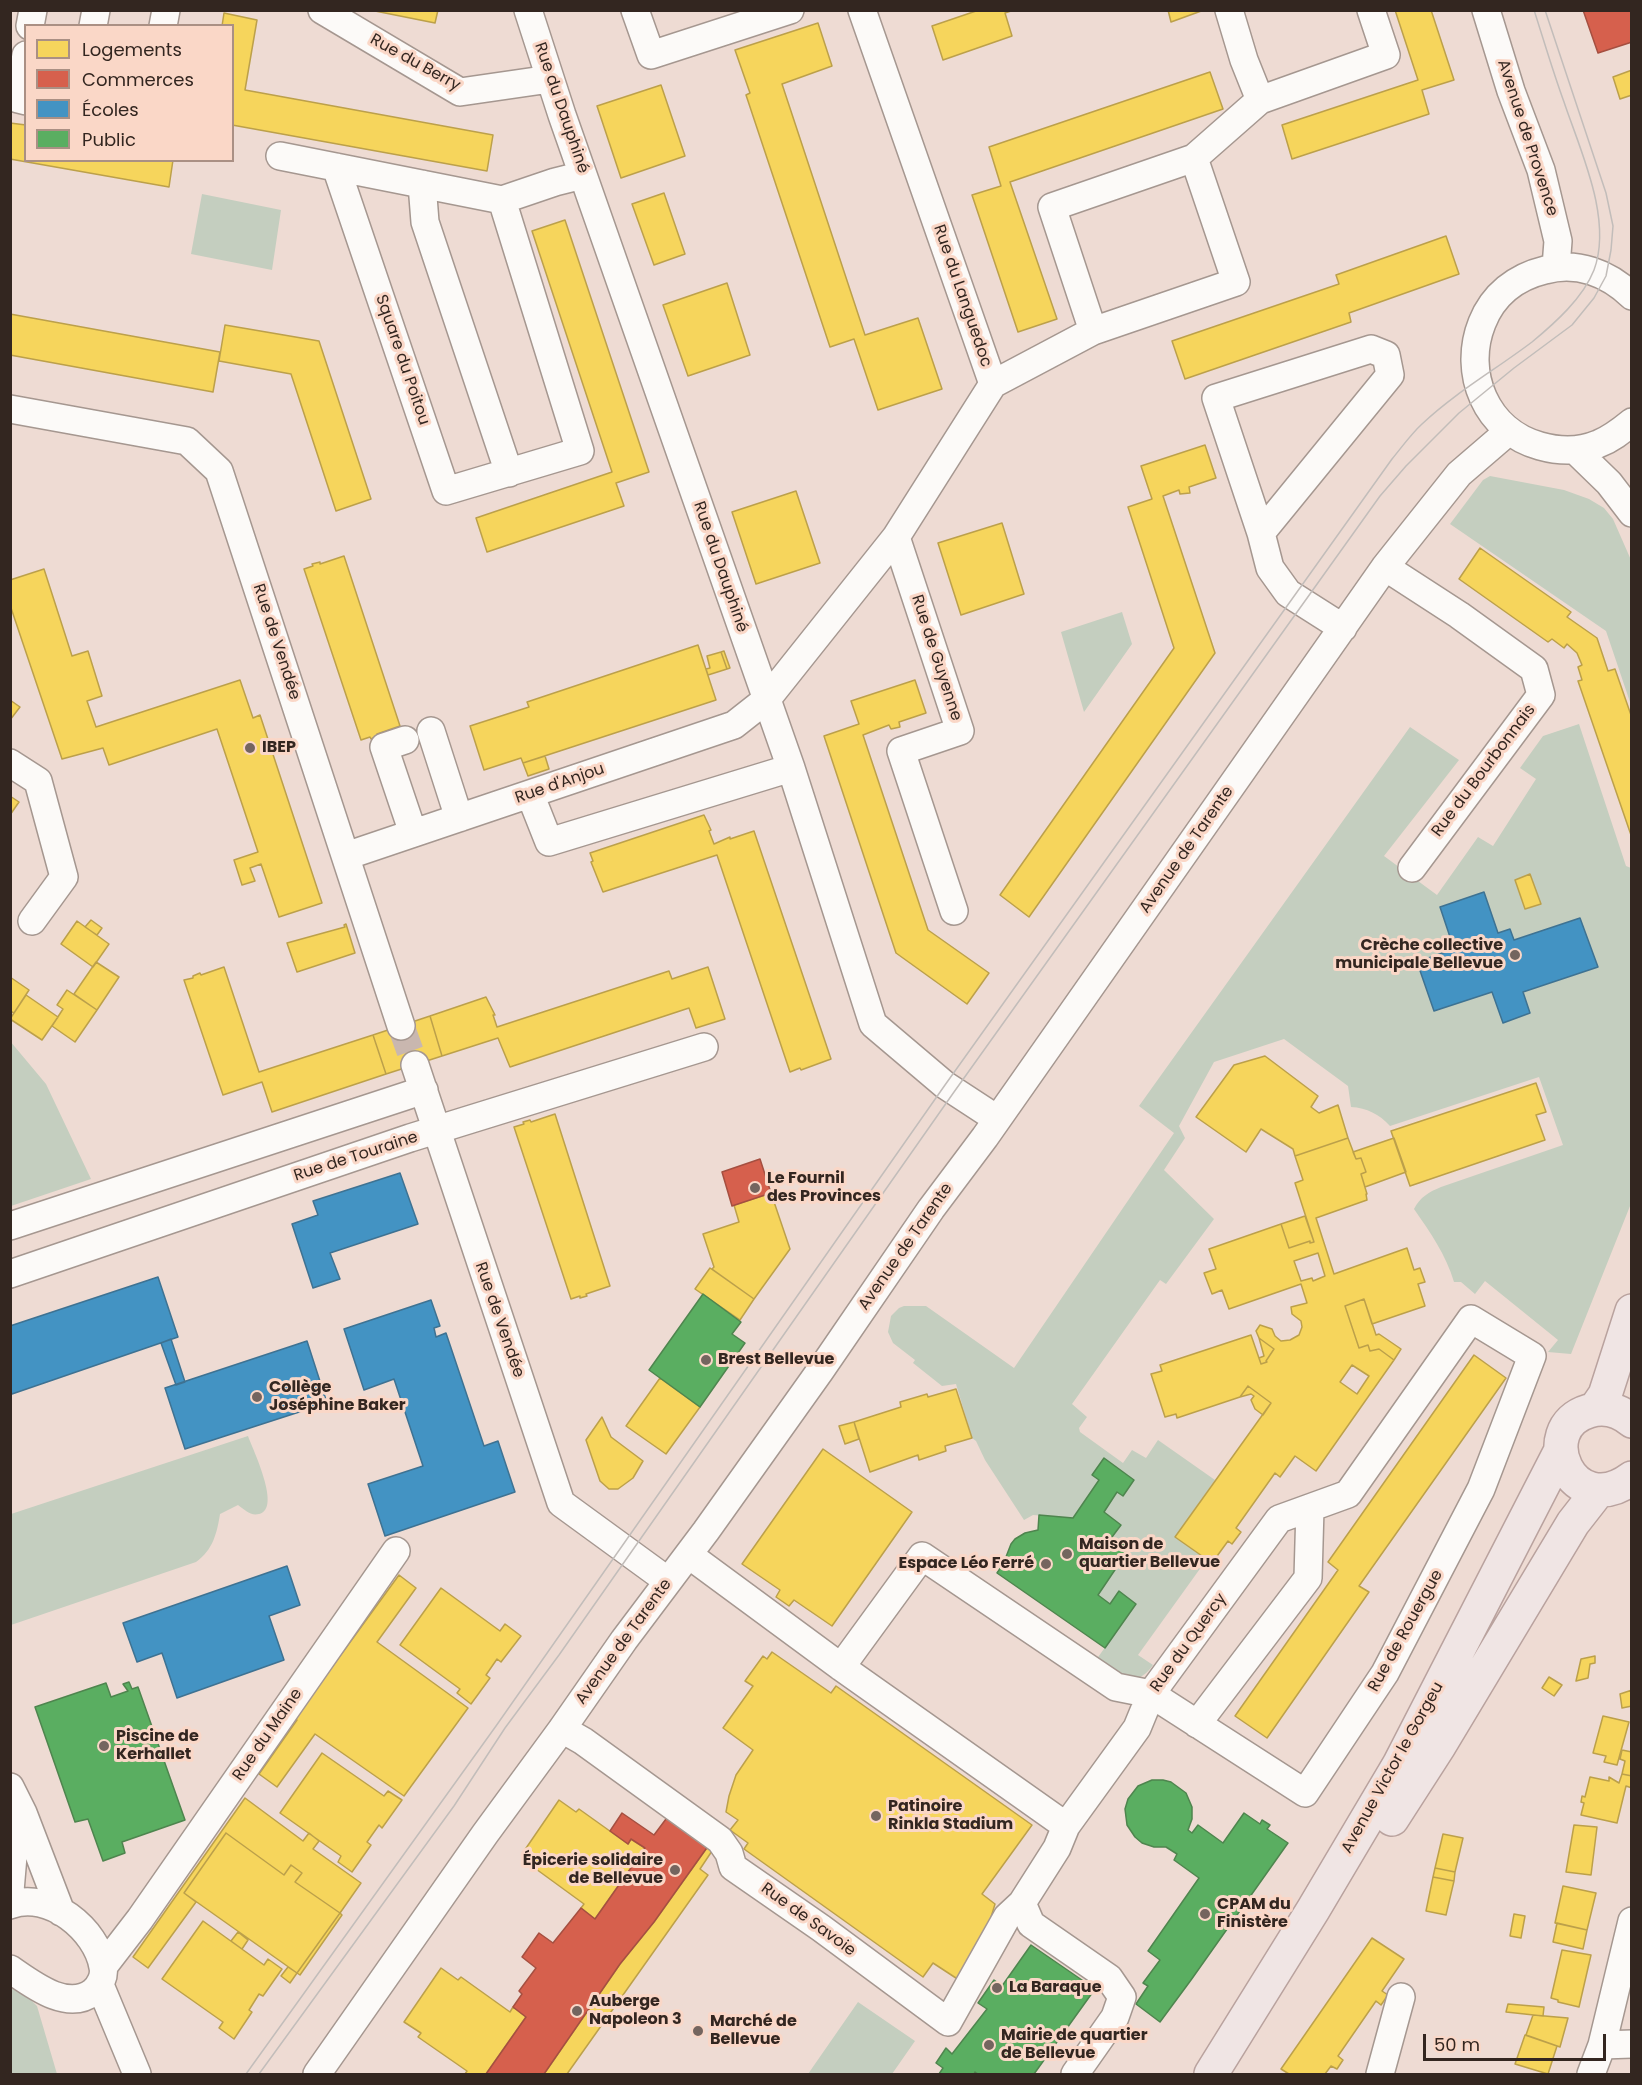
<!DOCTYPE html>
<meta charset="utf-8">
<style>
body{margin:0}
#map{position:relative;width:1642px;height:2085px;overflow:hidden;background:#eedbd3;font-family:Poppins,sans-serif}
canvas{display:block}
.frame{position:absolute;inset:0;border:12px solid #332620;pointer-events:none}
.legend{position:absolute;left:24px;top:24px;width:210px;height:138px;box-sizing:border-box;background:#fad7c7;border:2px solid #aa9084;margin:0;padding:8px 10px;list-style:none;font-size:18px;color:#332620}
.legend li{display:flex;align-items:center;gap:12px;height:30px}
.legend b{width:30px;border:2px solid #aa9084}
.scale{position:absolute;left:1423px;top:2034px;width:183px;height:27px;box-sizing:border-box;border:3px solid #332620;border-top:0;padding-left:8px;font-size:18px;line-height:21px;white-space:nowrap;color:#332620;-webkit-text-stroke:4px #fad7c7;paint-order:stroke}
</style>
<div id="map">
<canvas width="1642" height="2085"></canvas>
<div class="frame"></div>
<ul class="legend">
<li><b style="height:16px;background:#f6d55c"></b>Logements</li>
<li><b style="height:16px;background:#d6604d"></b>Commerces</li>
<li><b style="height:16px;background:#4393c3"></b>Écoles</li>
<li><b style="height:16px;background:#5aae61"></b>Public</li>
</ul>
<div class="scale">50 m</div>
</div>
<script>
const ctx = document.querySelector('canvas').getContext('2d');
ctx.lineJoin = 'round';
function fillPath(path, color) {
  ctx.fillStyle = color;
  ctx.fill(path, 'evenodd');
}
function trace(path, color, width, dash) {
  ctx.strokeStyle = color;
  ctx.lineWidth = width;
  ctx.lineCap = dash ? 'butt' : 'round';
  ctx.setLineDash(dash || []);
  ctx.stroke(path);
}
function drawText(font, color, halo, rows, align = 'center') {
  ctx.font = font + ' Poppins,sans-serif';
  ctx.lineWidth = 6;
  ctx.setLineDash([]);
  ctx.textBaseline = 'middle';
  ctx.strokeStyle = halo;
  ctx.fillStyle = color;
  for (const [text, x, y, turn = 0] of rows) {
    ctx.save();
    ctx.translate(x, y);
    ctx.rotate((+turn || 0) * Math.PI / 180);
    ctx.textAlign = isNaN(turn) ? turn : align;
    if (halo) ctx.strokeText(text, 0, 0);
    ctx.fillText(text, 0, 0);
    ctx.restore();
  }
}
const green = new Path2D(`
 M202,194L281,210L272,270L191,254Z
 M1490,476L1564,490L1589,499L1604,508L1613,519L1631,560V705L1606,631L1450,524L1483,480Z
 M1122,612L1132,644L1084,712L1061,632Z
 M1579,724L1626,866L1631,868L1632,1201L1571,1354L1548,1352L1558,1340L1485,1281L1475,1294L1461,1282H1454C1446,1255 1430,1232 1414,1209C1420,1197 1429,1192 1441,1187L1563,1145L1539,1077L1390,1126C1379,1114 1367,1108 1351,1107L1348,1086L1284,1039L1214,1062L1179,1126L1185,1138L1164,1170L1214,1219L1166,1284L1160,1280L1072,1404L1087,1417L1079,1428L1080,1432L1123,1463L1132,1450L1146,1458L1158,1440L1215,1480L1175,1537L1207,1559L1138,1655L1153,1665C1150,1669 1146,1674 1142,1676C1127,1687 1108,1668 1096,1660L1136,1604L1119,1592L1110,1604L1098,1595L1129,1549L1112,1537L1120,1525L1104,1512L1117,1492L1123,1496L1134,1480L1104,1458L1099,1480L1073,1518L1033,1515L1024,1520L985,1460L976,1441L972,1438L956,1384L942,1386L913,1363L915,1360L893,1343L888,1332L891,1316L899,1308L904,1306H926L1014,1368L1174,1133L1139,1106L1410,727L1459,760L1384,856L1437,895L1478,837L1493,846L1536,779L1520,768L1543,736Z
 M10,1041L46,1084L91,1179L11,1206Z
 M248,1436C253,1450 282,1509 259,1514C250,1516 245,1510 238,1505L220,1514C217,1533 213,1550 196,1562L11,1625V1514Z
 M10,1988L26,1995L37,2006L57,2074H11Z
 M858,2002L915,2041L892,2074H808Z`);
const homes = new Path2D(`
 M370,10H438L435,23Z
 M979,10H1014L1005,13L1012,36L943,60L932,26Z
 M1168,10H1204L1171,22Z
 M1395,10H1431L1454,80L1422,90L1429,114L1292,159L1282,125L1418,80Z
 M224,13L257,20L245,90L493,135L487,171L232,125V26H222Z
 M818,23L832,66L782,84L865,335L918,318L942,389L878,410L854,339L830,347L746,95L750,93L735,50Z
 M1632,70V95L1620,99L1613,77Z
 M1210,72L1223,109L1010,182L1057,319L1018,332L972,195L1001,186L989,147Z
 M661,85L685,156L621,178L597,106Z
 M10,123L26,125V160H173L169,187L10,159Z
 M664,193L685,254L654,265L632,204Z
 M565,220L649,472L616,483L624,506L487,552L476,518L612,472L532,231Z
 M1446,236L1459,274L1349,313L1351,322L1185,379L1172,341L1339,284L1336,275Z
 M727,283L750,355L688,376L663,305Z
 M10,314L220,352L213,392L10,355Z
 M225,325L319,341L371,499L336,511L291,374L219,361Z
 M1205,445L1216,478L1189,487L1190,493L1180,494L1179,490L1163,496L1215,653L1029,917L1000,895L1174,648L1128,507L1152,499L1141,466Z
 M796,491L820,563L756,584L732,512Z
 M1002,523L1024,594L961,615L938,543Z
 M1480,548L1571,612L1567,617L1597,638L1608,671L1615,669L1632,718V838L1578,681L1582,680L1578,667L1582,665L1577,653L1567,644L1564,648L1552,639L1548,642L1459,579Z
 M344,556L400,726L377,734L378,736L371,739L370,737L361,740L304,569L313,566L312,564L320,562V564Z
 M44,569L72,656L88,651L102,696L87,701L96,727L240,680L253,718L260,715L322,903L279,917L261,864L250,868L255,881L242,885L234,860L258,852L217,729L109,765L103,748L62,759L10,605V580Z
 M698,645L716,700L523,763L521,758L484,770L470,726L529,707L527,702Z
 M724,651L730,668L727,669L721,652Z
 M721,652L727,669L708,675L706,669L710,668L707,656Z
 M915,680L926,713L899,722L900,727L891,729L889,725L863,735L928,930L989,973L967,1004L896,953L824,736L859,724L851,701Z
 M10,700L20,707L10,720Z
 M545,756L549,769L528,776L523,763Z
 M10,796L19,802L10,815Z
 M704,815L711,830L709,831L714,844L730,837V839L754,831L831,1059L801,1070L800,1068L790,1072L717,855L603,892L591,862L593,861L590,853Z
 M1530,874L1541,904L1525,909L1515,880Z
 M91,920L102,928L97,935L85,927Z
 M77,921L109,944L93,967L61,944Z
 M346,924L355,953L297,972L287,943L345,927L344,925Z
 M96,962L119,977L97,1010L74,994Z
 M224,967L259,1072L373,1035L386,1074L272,1112L262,1082L223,1095L184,980L193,978V976L200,973L201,975Z
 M708,967L725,1019L696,1028L689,1008L510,1067L498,1038L442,1056L430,1016L486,997L495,1015H493L497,1027L669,971L672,979Z
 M10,977L29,990L14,1013L10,1011Z
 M67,990L97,1010L75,1042L52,1026L63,1009L57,1005Z
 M26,995L58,1017L42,1040L10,1019Z
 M430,1016L442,1056L386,1074L373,1035Z
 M1265,1056L1318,1096L1311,1107L1319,1113L1338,1105L1348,1138L1295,1156L1293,1149L1261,1129L1246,1152L1196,1117L1234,1065Z
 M1536,1083L1546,1112L1536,1115L1545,1140L1410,1186L1391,1131Z
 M555,1114L610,1286L586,1294L587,1296L580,1298V1296L571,1299L514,1127L524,1124L523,1122L530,1120L531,1122Z
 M1348,1138L1356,1159L1361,1158L1366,1172L1361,1174L1367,1194H1366L1367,1200L1316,1218L1334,1274L1407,1248L1414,1270L1420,1268L1425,1282L1418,1284L1425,1306L1372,1324L1364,1299L1345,1306L1359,1348L1368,1345L1370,1351L1379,1349L1394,1360L1316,1471L1295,1456L1280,1477L1275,1473L1236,1528L1241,1532L1232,1544L1228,1541L1212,1563L1175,1537L1271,1403L1248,1386L1240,1397L1177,1418L1176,1414L1165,1417L1151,1374L1162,1371L1160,1365L1251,1335L1261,1364L1267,1362L1266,1361L1274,1349L1259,1338L1256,1331L1260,1325L1272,1329L1275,1336L1281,1341L1290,1340L1299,1335L1302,1327L1301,1321L1292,1314L1291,1307L1307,1303L1301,1284L1229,1309L1222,1290L1212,1294L1204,1273L1216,1269L1209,1249L1281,1224L1289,1248L1310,1241V1243L1314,1242L1295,1183L1303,1180L1295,1156ZM1318,1253L1325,1276L1313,1281L1312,1278L1301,1281L1294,1261ZM1352,1365L1369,1376L1357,1394L1340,1382Z
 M1394,1138L1406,1172L1365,1187L1361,1174L1366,1172L1361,1158L1356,1159L1353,1152Z
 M771,1193L790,1249L754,1299L712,1269L714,1267L703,1234L739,1222L734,1205Z
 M1305,1216L1314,1242L1310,1243V1241L1289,1248L1281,1224Z
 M710,1268L754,1299L740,1320L695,1289Z
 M1364,1299L1376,1335L1379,1334L1401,1349L1394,1360L1379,1349L1370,1351L1368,1345L1359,1348L1345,1306Z
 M1259,1338L1274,1349L1266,1361L1267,1362L1261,1364L1259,1358L1264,1356Z
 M1474,1355L1506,1378L1359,1586L1369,1592L1267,1738L1235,1716L1338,1570L1328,1562Z
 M660,1378L700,1407L666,1454L626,1426Z
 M1248,1386L1271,1403L1263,1415L1255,1409L1251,1400L1254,1396L1251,1394L1240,1397Z
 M956,1389L972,1438L945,1446L946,1451L919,1460L918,1455L870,1472L854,1422L901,1407L900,1402L927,1394L928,1397Z
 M602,1417L611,1437L643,1461L633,1478L618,1489H609L600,1481L586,1440Z
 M854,1422L859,1439L845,1444L839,1426Z
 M823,1449L912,1512L832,1626L794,1600L789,1606L776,1597L780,1590L742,1564Z
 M399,1575L416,1588L377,1642L468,1708L404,1796L315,1734L277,1787L259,1774L297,1720L294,1719Z
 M441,1588L500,1631L505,1624L521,1636L501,1662L497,1659L486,1675L490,1678L471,1704L457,1693L460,1689L400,1645Z
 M772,1652L831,1693L836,1686L1032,1825L982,1894L995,1904L989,1924L959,1980L933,1963L923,1977L744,1849L748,1843L730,1830L738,1820L726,1812L729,1796L736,1775L753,1750L723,1728L753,1686L745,1681L763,1656L767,1659Z
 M1595,1656V1663L1590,1664L1588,1678L1576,1681L1581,1659Z
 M1549,1677L1562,1685L1554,1696L1542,1688Z
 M1632,1690V1706L1622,1708L1620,1694Z
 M1603,1716L1629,1722L1617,1765L1604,1762L1606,1756L1593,1753Z
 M1622,1750L1632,1752V1776L1622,1774L1625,1761L1620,1759Z
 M322,1753L384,1796L388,1791L402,1800L382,1828L379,1825L367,1842L371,1845L352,1872L338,1862L341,1856L280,1813Z
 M1622,1774L1632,1776V1788L1626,1786L1617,1823L1581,1815L1584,1803L1581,1802L1582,1796L1585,1797L1590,1777L1609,1781V1777L1619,1783Z
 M245,1798L303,1841L309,1833L319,1841L313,1849L361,1883L340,1913L295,1882L302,1873L291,1865L284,1875L226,1833L184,1893L196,1902L148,1968L133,1957Z
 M559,1800L576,1812L579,1809L628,1844L631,1839L645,1848L595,1919L581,1908L584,1904L536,1869L538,1866L522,1854Z
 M1574,1825L1597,1827L1591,1875L1566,1872Z
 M226,1833L284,1875L291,1865L302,1873L295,1882L340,1913L297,1973L184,1893Z
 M1443,1834L1463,1838L1455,1872L1435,1868Z
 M711,1842L716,1845L700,1869L708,1875L567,2074H544L620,1964L654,1922Z
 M1435,1868L1455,1872L1454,1881L1433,1877Z
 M1433,1877L1454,1881L1446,1915L1426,1911Z
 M1563,1886L1596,1893L1587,1930L1555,1923Z
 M340,1913L342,1915L300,1975L297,1973Z
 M1514,1914L1525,1916L1521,1938L1510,1936Z
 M203,1921L264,1965L268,1959L282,1969L263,1996L259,1994L249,2010L252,2012L234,2039L219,2028L223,2022L162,1979Z
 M1557,1923L1587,1930L1583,1949L1553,1942Z
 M238,1932L248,1940L242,1949L231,1941Z
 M1372,1938L1404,1959L1382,1991L1388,1995L1381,2005L1376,2001L1338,2056L1343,2060L1337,2069L1331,2066L1325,2074H1289L1281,2069Z
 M1562,1950L1591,1955L1579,2007L1558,2002V2000L1551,1998Z
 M288,1967L297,1973L290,1983L281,1976Z
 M441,1968L458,1980L461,1977L510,2012L513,2007L526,2017L486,2074H465L467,2071L418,2037L421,2033L404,2022Z
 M1508,2004L1544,2007L1543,2016L1506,2012Z
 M1533,2015L1568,2018L1560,2047L1526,2035Z
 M1525,2035L1557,2046L1548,2074L1515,2064Z`);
const shops = new Path2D(`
 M1583,10H1632V42L1598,53Z
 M760,1159L771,1193L732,1206L722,1172Z
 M672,1811L711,1842L654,1922L620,1964L544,2074H486L526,2017L513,2007L522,1994L519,1991L536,1968L522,1957L539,1933L553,1943L581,1908L595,1919L645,1848L631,1839L628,1844L610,1831L622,1813L654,1835Z`);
const schools = new Path2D(`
 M1484,892L1498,933L1510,929L1514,940L1580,918L1598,967L1523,992L1530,1013L1503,1023L1492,992L1434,1011L1417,962L1454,949L1440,907Z
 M400,1173L418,1224L330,1253L340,1279L313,1288L292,1224L318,1215L313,1201Z
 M158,1277L178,1337L12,1394L10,1389V1326Z
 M431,1300L440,1326L434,1328L436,1337L446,1333L484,1446L498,1441L515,1492L385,1536L368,1484L423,1466L394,1379L364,1390L344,1329Z
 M171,1339L185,1382L176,1385L161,1343Z
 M307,1341L327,1403L185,1449L165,1388Z
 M287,1566L300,1605L269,1616L284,1660L177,1698L162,1653L137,1662L123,1623Z`);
const public = new Path2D(`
 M703,1294L741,1322L732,1334L745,1343L700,1407L649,1370Z
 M1104,1458L1134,1480L1123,1496L1117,1492L1104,1512L1121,1525L1112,1537L1129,1549L1098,1595L1110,1604L1119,1591L1136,1604L1105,1648L997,1573L1004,1562L1011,1544L1015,1539L1025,1533L1038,1530L1039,1515L1073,1518L1099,1480L1092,1475Z
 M129,1682L132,1689L138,1687L185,1820L122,1842L125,1853L103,1861L88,1819L75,1822L35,1707L106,1683L111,1697L128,1691L123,1684Z
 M1152,1780H1163L1171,1782L1186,1793L1192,1807V1819L1188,1830L1192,1833L1198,1825L1223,1843L1244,1813L1260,1824L1262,1820L1270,1825L1267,1829L1288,1843L1191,1980L1160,2022L1136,2004L1148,1986L1143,1983L1160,1960L1148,1951L1199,1878L1174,1860L1177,1854L1166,1847H1154L1142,1843L1135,1837L1127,1825L1125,1809L1128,1799L1138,1786Z
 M1031,1945L1095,1989L1034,2074H978L975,2072L974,2074H939L943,2068L936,2063L946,2048L952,2054L987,2009L978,2003L994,1980L1002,1986Z`);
const minorTunnel = new Path2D(`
 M401,1026L415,1065`);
const minor = new Path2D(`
 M322,10L460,92L550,79
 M528,10L562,115L791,768L873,1024L945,1085L997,1119
 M635,10L651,55L790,10
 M1229,10L1244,60L1260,100
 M1486,10L1511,91L1541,170L1558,241L1556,267
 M30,26L33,10
 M93,26L96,10
 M163,26L166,10
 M26,55L18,99L26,101
 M280,156L502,200L555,182L583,175
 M336,167L446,491L580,451L502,200
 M422,184L425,222L509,473
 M1632,296C1608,273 1577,261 1545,270C1516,277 1493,295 1482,323C1462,373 1486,431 1540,446C1558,451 1579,452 1598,444C1611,439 1621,431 1632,422
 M1093,331L1236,282L1194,158
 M993,384L1093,331L1052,207L1194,158L1260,100L1386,55L1371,10
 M10,409L187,441L219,471L401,1026
 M1575,450L1609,483L1632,513
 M1261,533L1216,398L1371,349L1386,355L1390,375L1261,533L1270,568L1288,593L1343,628
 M896,537L960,731L901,751L954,911
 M1385,567L1459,615L1534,669L1541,695L1412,868
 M431,731L459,818
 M405,740L384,747L413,833
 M10,763L38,781L64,877L32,921
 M530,794L549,842L791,768
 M346,856L734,725L767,699L896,537L993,384L862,10
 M415,1065L561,1503L668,1581
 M10,1226L424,1090
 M10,1274L410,1138L704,1047
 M689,1555L841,1667L1066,1826
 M1197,1724L1308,1578L1310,1508
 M562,1729L583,1741L720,1840L729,1853L733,1867L821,1928L948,2022L1007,1917L1022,1903L1057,1848L1066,1826L1137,1728L1151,1694L1279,1519L1348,1494L1471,1319L1532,1356L1481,1489L1385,1673L1305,1793L1151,1694L1116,1687L922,1556L841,1667
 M10,1787L23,1813L61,1912
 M10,1819L14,1844L10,1891
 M1022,1903L1031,1924L1109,1978L1122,1997L1115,2017L1075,2074
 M10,1905C49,1890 97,1930 103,1967C105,1976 100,1986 93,1992C67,2012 32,1984 10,1969
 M103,1967L140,1919L396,1551
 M100,1985L137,2074
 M1602,2045L1632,2044
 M317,2074L485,1834L562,1729L624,1640L706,1531L820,1371L931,1209L985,1137L1385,567L1459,474L1509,431
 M1380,2074L1401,1997
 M1591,2074L1602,2045L1632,1921`);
const major = new Path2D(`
 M1596,1408L1605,1395L1632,1311
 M1632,1421C1619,1410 1605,1406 1589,1411C1531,1428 1572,1523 1632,1478
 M1392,1819L1439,1746L1573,1523L1598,1491
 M1211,2074L1313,1910L1399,1765L1560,1452`);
const tram = new Path2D(`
 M246,2074L496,1726L945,1085L1392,459C1402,447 1411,434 1422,424C1456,392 1495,370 1532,342C1555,323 1583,298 1594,270C1613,219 1580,150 1564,102C1553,72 1544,41 1534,10
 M259,2074L454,1806L505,1728L559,1655L954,1092L1380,496L1406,466L1459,413L1514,368L1572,325L1594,298L1606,276L1611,250L1613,226L1606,193L1545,10`);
const markers = [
 [250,748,6,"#74655f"],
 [1515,955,6,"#74655f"],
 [755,1188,6,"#74655f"],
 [706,1360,6,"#74655f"],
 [257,1397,6,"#74655f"],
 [1067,1554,6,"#74655f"],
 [1046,1564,6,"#74655f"],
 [104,1746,6,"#74655f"],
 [876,1816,6,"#74655f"],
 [675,1870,6,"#74655f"],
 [1205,1914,6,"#74655f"],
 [997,1988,6,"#74655f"],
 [577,2011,6,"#74655f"],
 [698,2031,6,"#74655f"],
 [989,2045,6,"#74655f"]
];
const streetNames = [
 ["Rue du Berry",415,63,29],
 ["Rue du Dauphiné",561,108,71],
 ["Avenue de Provence",1527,138,72],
 ["Rue du Languedoc",962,296,71],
 ["Square du Poitou",402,360,71],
 ["Rue du Dauphiné",720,567,71],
 ["Rue de Vendée",276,642,72],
 ["Rue de Guyenne",936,658,72],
 ["Rue du Bourbonnais",1484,771,-53],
 ["Rue d'Anjou",560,784,-19],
 ["Avenue de Tarente",1187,850,-55],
 ["Rue de Touraine",356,1157,-18],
 ["Avenue de Tarente",906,1247,-55],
 ["Rue de Vendée",499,1320,71],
 ["Rue de Rouergue",1406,1631,-61],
 ["Avenue de Tarente",624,1642,-54],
 ["Rue du Quercy",1189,1643,-54],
 ["Rue du Maine",268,1735,-55],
 ["Avenue Victor le Gorgeu",1393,1768,-61],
 ["Rue de Savoie",808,1920,36]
];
const poiNames = [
 ["IBEP",262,748],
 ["Crèche collective",1503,946,"right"],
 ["municipale Bellevue",1503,964,"right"],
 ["Le Fournil",767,1179],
 ["des Provinces",767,1197],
 ["Brest Bellevue",718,1360],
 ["Collège",269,1388],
 ["Joséphine Baker",269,1406],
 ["Maison de",1079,1545],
 ["quartier Bellevue",1079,1563],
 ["Espace Léo Ferré",1034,1564,"right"],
 ["Piscine de",116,1737],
 ["Kerhallet",116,1755],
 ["Patinoire",888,1807],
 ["Rinkla Stadium",888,1825],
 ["Épicerie solidaire",663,1861,"right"],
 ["de Bellevue",663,1879,"right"],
 ["CPAM du",1217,1905],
 ["Finistère",1217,1923],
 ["La Baraque",1009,1988],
 ["Auberge",589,2002],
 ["Napoleon 3",589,2020],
 ["Marché de",710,2022],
 ["Bellevue",710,2040],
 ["Mairie de quartier",1001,2036],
 ["de Bellevue",1001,2054]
];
fillPath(green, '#c4cebf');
fillPath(homes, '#f6d55c');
trace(homes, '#bca04a', 1.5);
fillPath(shops, '#d6604d');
trace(shops, '#a54f40', 1.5);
fillPath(schools, '#4393c3');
trace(schools, '#3e7292', 1.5);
fillPath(public, '#5aae61');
trace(public, '#4e854e', 1.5);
trace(minorTunnel, '#c9b7af', 27, [27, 14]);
trace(minor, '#a59790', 30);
trace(major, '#b9a29e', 36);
trace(minor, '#fcfaf8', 27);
trace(major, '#f0e5e4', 33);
trace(tram, '#c2bdba', 1.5);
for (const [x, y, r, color] of markers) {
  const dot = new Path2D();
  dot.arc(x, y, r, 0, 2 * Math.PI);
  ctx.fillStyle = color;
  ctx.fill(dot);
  trace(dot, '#fad7c7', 2);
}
drawText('16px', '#332620', '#fad7c7', streetNames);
drawText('bold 16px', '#332620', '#fad7c7', poiNames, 'left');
</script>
